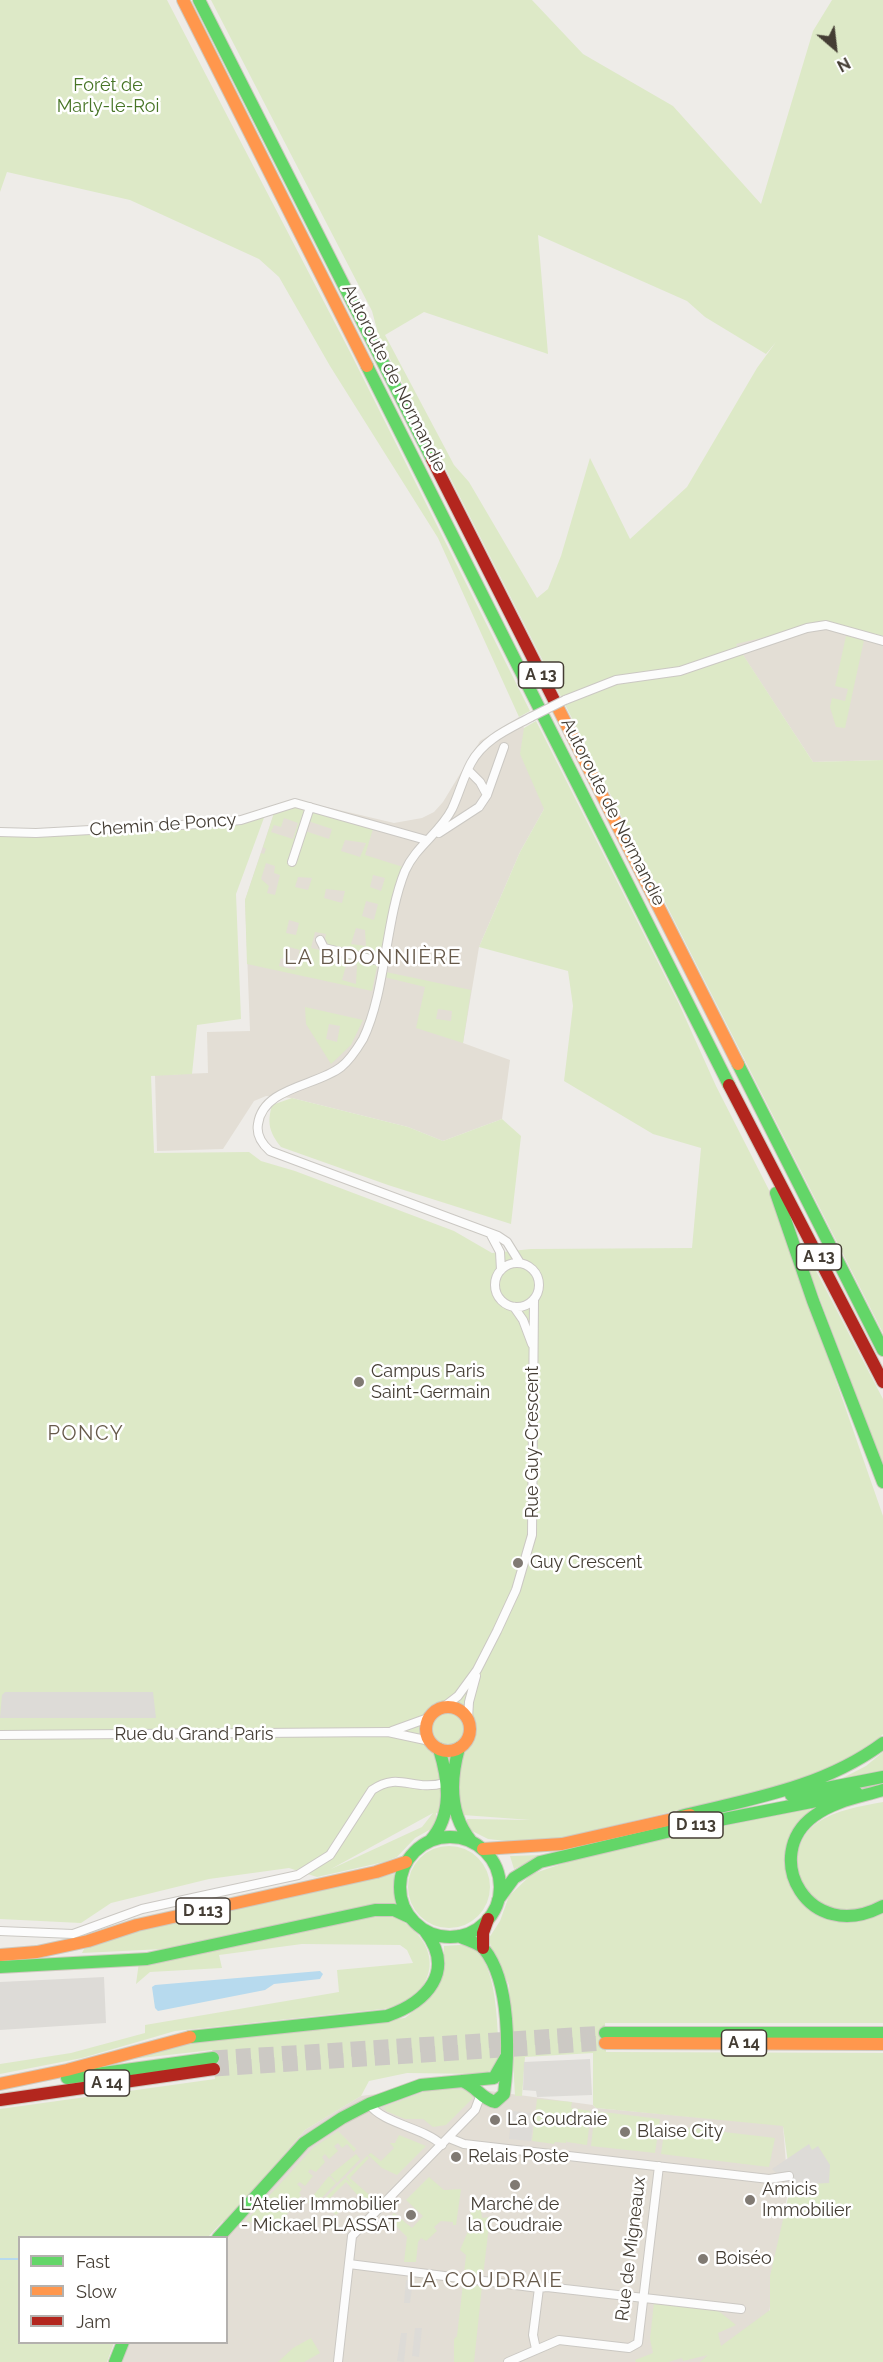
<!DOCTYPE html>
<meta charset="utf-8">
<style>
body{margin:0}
#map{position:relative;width:883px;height:2362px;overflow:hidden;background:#eeece8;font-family:Raleway,sans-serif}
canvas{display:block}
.legend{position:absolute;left:18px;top:2236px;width:210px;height:108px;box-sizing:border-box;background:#fff;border:2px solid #b4b1ae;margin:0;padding:8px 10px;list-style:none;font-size:18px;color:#443d34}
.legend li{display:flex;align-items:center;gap:12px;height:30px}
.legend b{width:30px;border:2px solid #b4b1ae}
.north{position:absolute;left:805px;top:18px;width:60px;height:60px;-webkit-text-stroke:4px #fff;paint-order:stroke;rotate:152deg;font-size:16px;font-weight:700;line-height:24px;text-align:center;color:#443d34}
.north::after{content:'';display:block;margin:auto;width:21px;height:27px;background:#443d34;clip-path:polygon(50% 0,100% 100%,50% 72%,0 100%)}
</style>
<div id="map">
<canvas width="883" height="2362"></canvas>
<ul class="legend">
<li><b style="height:8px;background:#63d668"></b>Fast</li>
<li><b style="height:8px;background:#ff974d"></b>Slow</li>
<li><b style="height:8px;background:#b3261e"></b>Jam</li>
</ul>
<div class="north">N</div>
</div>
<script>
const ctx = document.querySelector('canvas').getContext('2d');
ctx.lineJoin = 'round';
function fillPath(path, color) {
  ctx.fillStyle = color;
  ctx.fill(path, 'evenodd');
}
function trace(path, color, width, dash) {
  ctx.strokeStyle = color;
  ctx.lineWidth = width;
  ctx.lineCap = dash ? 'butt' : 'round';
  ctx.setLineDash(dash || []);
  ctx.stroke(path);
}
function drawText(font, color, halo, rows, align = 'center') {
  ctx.font = font + ' Raleway,sans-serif';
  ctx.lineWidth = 5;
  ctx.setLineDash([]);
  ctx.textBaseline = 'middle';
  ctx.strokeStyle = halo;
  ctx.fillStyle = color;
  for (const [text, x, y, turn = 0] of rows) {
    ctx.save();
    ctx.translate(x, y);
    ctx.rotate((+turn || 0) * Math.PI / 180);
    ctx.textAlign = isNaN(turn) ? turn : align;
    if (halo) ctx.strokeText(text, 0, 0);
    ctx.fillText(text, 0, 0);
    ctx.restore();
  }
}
const residential = new Path2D(`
 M830,622L883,636V760L813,762L735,643Z
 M519,717L553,793L520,852L479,947L463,1043L510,1060L502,1119L443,1141L408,1127L292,1098L266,1096L254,1101L223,1149L157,1151L155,1075L208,1073L207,1032L250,1031L245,900L275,810L297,800L394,823L422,818L434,812L443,802L480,741Z
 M445,2085L593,2105L596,2108L783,2125L788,2190L769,2313L701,2362H112L119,2343L226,2342V2238L212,2237L305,2130L361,2096Z`);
const green = new Path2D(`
 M0,0H167L350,352L530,711L519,717L438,538L330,366L279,277L259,259L130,200L7,172L0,192Z
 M211,0H532L583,54L673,106L761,204L813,31L832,0H883V636L829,622L736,644L813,762L883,760V1333L379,337L372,311ZM538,235L687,301L705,317L766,354L776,342L757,368L687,487L630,539L590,458L561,556L548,589L537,598L469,482L454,465L385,335L424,312L548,354Z
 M846,636L864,640L845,728L836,727L830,707L832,698L845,701L848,689L835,686Z
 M536,721L679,1004L716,1086L771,1194L883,1516V1734L861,1756L822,1776L561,1838L525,1843L488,1839L466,1828L467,1819L531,1820L436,1813V1823L431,1829L415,1838L397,1857L384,1862L317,1877L289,1868L209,1879L111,1903L81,1923L0,1919V836L44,835L265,815L236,894L241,1019L197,1025L192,1074L151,1076L154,1153L249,1152L261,1161L295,1171L454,1231L492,1253L531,1249L692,1248L701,1148L653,1134L564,1081L573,1006L568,971L479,947L520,852L544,809L520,754L524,728ZM433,1813L422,1827L331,1869Z
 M297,806L307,809L291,858L287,860L291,866L297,863L296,860L305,831L329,839L332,829L308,821L311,811L373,829L365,855L403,867L379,958L330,947L325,939L326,934L315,932L311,948L370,961L377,966L372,991L247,964L245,900L261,853L264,854L266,849L263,847L275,810ZM284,818L298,823L293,839L271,832L274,825L281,827ZM345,840L366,843L360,857L341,851ZM266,863L275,866L274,873L280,875L275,895L267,893L269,886L261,879ZM373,875L385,878L381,891L370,887ZM298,877L312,878L308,890L295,887ZM326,889L345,891L342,903L324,898ZM366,901L378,904L374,920L362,916ZM289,920L299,923L296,935L286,933ZM356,928L365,930L366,946L351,944ZM289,947L300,950L295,970L279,966L281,958L287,959ZM347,962L357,965L356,984L342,980Z
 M386,972L471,990L463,1043L416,1028L425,987L384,977ZM438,1009L452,1011L451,1021L436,1019Z
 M305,1007L363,1020L351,1045L331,1064L306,1024ZM329,1024L340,1026L337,1042L326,1039Z
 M292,1098L408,1127L443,1141L502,1119L521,1136L511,1224L388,1185L281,1147C269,1132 267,1123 272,1105Z
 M801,1242L883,1399V1465L805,1260Z
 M883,1752V1772L839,1780L866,1766Z
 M883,1802V1899C870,1904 857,1911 843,1911C798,1911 781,1848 817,1823C835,1810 861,1806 883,1802Z
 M812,1807L787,1844L810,1911H883V2023H605L606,2052L883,2053V2362H700L708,2355L683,2361L682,2358L668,2362H636L635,2360L653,2353L650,2339L654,2302L716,2309L736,2325L718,2333L721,2346L770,2310V2276L791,2185L783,2126L596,2108L593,2105V2053L525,2057L522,2096H515L509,1985L491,1948L489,1938L500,1921L509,1896L532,1874L585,1856Z
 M408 1887a41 41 0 1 1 82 0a41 41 0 1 1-82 0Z
 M542,1855L514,1869L510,1856Z
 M394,1874L396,1904L163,1949L82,1953L84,1949L134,1931Z
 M387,1913C415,1924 442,1953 424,1984C422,1988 420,1993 416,1995C409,2001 399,2004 392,2008L175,2031L82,2058L0,2074V2064L71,2053L145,2033V2025L339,1992L337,1970L413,1963L407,1950L400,1945L302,1944L219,1955L222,1968L150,1972L136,1984L139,1962Z
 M444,1946C451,1946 460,1944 467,1946C498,1954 497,2027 499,2053C499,2064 494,2070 483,2074L407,2073L369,2081L361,2096L305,2130L225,2223L223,2221L208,2237L20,2238V2342L114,2343L107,2362H0V2109L215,2079L212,2050L114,2061L160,2046L405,2018C435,1995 443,1985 444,1946Z
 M446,2088L469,2091L473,2098L446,2125L433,2127L423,2119H405L386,2111L384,2107L424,2092Z
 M537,2099L572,2102L571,2108L591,2111L587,2145L567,2142V2139L566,2143L555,2142L554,2144L532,2141Z
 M595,2111L660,2119L655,2153L591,2146Z
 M665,2125L775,2138L769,2167L661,2154Z
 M338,2131L356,2149L354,2152L347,2144L342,2148L338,2143L334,2146L338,2151L329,2159L325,2154L322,2157L325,2162L316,2172L310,2169L308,2172L313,2176L305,2186L300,2182L297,2184L302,2189L299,2193L301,2195L277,2228L246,2221L313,2148Z
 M399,2135L426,2146L397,2175L382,2168L368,2155L371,2153L381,2161L394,2148L390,2143H395Z
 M356,2154L360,2159L337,2183L330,2175Z
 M367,2156L369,2158L350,2178L374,2199L367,2206L346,2182L328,2200L340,2211L336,2215L322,2201L345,2178L353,2185L346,2177Z
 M329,2176L336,2183L313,2207L308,2202Z
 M429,2177L444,2190L461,2189L456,2225H453V2222L441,2221L434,2227L437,2231L426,2241L421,2238L418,2242L416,2262H404L407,2237L389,2219L394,2213L412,2228L423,2216L406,2200Z
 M472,2200L480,2201L482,2218L490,2217L483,2276L464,2274L466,2255L460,2250L469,2229Z
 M463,2284L482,2286L474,2362H454V2339L457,2336Z
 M311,2338L320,2353L304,2362H278L293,2348Z`);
const parking = new Path2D(`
 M5,1692H153L156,1718H0L2,1695Z
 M104,1977L106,2023L0,2030V1982Z
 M590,2059L592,2095L537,2097L536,2091L523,2090L524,2062Z
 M512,2111L534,2113L531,2141L509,2139Z
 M809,2144L812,2150L818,2146L830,2165L829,2183L789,2185L772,2169Z
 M406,2280L413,2281L410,2303H404Z
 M415,2328H422L419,2357L412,2356Z
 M401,2333H407L404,2362L397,2361Z`);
const water = new Path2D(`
 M320,1971L323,1974L320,1979L274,1984L265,1990L158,2011L155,2008L152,1987L155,1985Z`);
const stream = new Path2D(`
 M0,2259H20`);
const highwayTunnel = new Path2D(`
 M213,2058L605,2033
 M214,2069L605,2043`);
const street = new Path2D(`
 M565,700L616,680L680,671L807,628L826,625L883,641
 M468,770L480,782L487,795
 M0,832L36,833L199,824L241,820L295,803L426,840
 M439,833L479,807L487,795L504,747
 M292,862L310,807
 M320,940L324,948L383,962
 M491,1235L500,1252L501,1270
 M495 1285a22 22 0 1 1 44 0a22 22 0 1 1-44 0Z
 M520,1263L507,1242L498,1236L270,1151C262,1144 256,1135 258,1124C263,1087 317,1086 341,1067C350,1060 357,1049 363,1039C386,992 385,920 405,871C416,846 440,833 452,809C459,794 463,778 471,763C484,739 509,729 531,717
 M514,1307L523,1320L532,1344
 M445,1706L458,1696L477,1670L497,1631L516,1590L532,1535L534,1299
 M468,1719L469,1702L476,1676
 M392,1731L428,1718
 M0,1735L388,1732L430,1741
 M0,1931L73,1934L142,1909L298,1875L330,1855L372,1790C399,1771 413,1792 444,1783
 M369,2104C383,2124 423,2127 442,2145
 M449,2138L464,2144L769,2179L789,2176
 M349,2264L539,2288L547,2287L741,2309
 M536,2349L533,2335L539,2288
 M338,2362L352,2236L475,2110L481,2094
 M508,2362L559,2340L629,2348L638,2343L659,2166`);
const fast = new Path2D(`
 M199,0L432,459
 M367,366L729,1085
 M738,1064L883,1350
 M776,1193L813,1301L883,1482
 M459,1748C450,1780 449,1814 471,1841
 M883,1790C860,1797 834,1801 814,1816C760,1855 808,1946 883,1906
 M791,1795L883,1777
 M681,1816C751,1799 824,1787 883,1743
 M400 1887a50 50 0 1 1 100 0a50 50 0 1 1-100 0Z
 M430,1841C453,1815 449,1781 439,1749
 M498,1900L514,1878L540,1862L709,1822L857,1793
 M459,1936C466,1940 479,1943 484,1949C511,1982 509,2054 504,2094L495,2102C482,2099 477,2087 462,2081
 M0,1967L147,1959L375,1910H394L409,1917
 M605,2033H883
 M190,2037L387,2016C427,2002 456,1971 425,1931
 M67,2078L213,2058
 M218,2238L304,2143L342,2118L369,2104L421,2085L494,2078L506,2057
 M115,2362L123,2342`);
const slow = new Path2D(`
 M183,0L367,366
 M555,702L738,1064
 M426 1729a22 22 0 1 1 44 0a22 22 0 1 1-44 0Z
 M483,1849L562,1844L690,1815
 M0,1955L37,1952L88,1941L137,1925L376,1872L406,1862
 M605,2043L883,2044
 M0,2084L67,2070L190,2037`);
const jam = new Path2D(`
 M432,459L555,702
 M729,1085L883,1382
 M483,1948V1933L488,1919
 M0,2100L214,2069`);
const streetBridge = new Path2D(`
 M531,717L565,700`);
const markers = [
 [359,1382,6,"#807a73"],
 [518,1563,6,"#807a73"],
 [495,2120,6,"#807a73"],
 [625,2132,6,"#807a73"],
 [456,2157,6,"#807a73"],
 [515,2185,6,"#807a73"],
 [750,2200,6,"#807a73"],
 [411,2215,6,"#807a73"],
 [703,2259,6,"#807a73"]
];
const shields = [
 [541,675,45],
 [819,1257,45],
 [696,1825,54],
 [203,1911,54],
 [744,2043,45],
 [107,2083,45]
];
const shieldNames = [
 ["A 13",541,675],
 ["A 13",819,1257],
 ["D 113",696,1825],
 ["D 113",203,1911],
 ["A 14",744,2043],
 ["A 14",107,2083]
];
const parkNames = [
 ["Forêt de",108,86],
 ["Marly-le-Roi",108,107]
];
const streetNames = [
 ["Autoroute de Normandie",394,378,63],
 ["Autoroute de Normandie",613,812,63],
 ["Chemin de Poncy",163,825,-4],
 ["Rue Guy-Crescent",533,1442,-90],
 ["Rue du Grand Paris",194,1735],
 ["Rue de Migneaux",631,2249,-83]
];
const poiNames = [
 ["Campus Paris",371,1372],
 ["Saint-Germain",371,1393],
 ["Guy Crescent",530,1563],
 ["La Coudraie",507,2120],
 ["Blaise City",637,2132],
 ["Relais Poste",468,2157],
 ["Amicis",762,2190],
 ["Immobilier",762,2211],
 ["L'Atelier Immobilier",399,2205,"right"],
 ["- Mickael PLASSAT",399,2226,"right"],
 ["Marché de",515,2205,"center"],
 ["la Coudraie",515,2226,"center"],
 ["Boiséo",715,2259]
];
const neighbourhoodNames = [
 ["PONCY",86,1434]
];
const quarterNames = [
 ["LA BIDONNIÈRE",373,958],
 ["LA COUDRAIE",486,2281]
];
fillPath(residential, '#e3ded5');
fillPath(green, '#dde9c7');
fillPath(parking, '#dddbd7');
fillPath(water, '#b7daee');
trace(stream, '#b7daee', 2);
trace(highwayTunnel, '#ccc9c4', 15, [15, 8]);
trace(street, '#cbc8c3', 10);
trace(fast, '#cec9bf', 14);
trace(slow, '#cec9bf', 14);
trace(jam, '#cec9bf', 14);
trace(street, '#fcfcfc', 8);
trace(fast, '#63d668', 12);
trace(slow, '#ff974d', 12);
trace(jam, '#b3261e', 12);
trace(streetBridge, '#cbc8c3', 10, []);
trace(streetBridge, '#fcfcfc', 8);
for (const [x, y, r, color] of markers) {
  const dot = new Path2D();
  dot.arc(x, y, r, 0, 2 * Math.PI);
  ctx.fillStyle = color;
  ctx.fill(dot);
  trace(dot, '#fff', 2);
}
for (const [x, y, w] of shields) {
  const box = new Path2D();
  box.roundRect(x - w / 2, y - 13, w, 26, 4.5);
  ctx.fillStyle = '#fff';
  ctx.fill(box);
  trace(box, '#443d34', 1.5);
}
drawText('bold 16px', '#443d34', null, shieldNames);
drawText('18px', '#487527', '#fff', parkNames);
drawText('18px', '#443d34', '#fff', streetNames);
drawText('18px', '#443d34', '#fff', poiNames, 'left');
ctx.letterSpacing = '1.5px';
drawText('20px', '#675a4b', '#fff', neighbourhoodNames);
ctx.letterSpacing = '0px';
ctx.letterSpacing = '1.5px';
drawText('21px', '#675a4b', '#fff', quarterNames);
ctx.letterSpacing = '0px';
</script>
